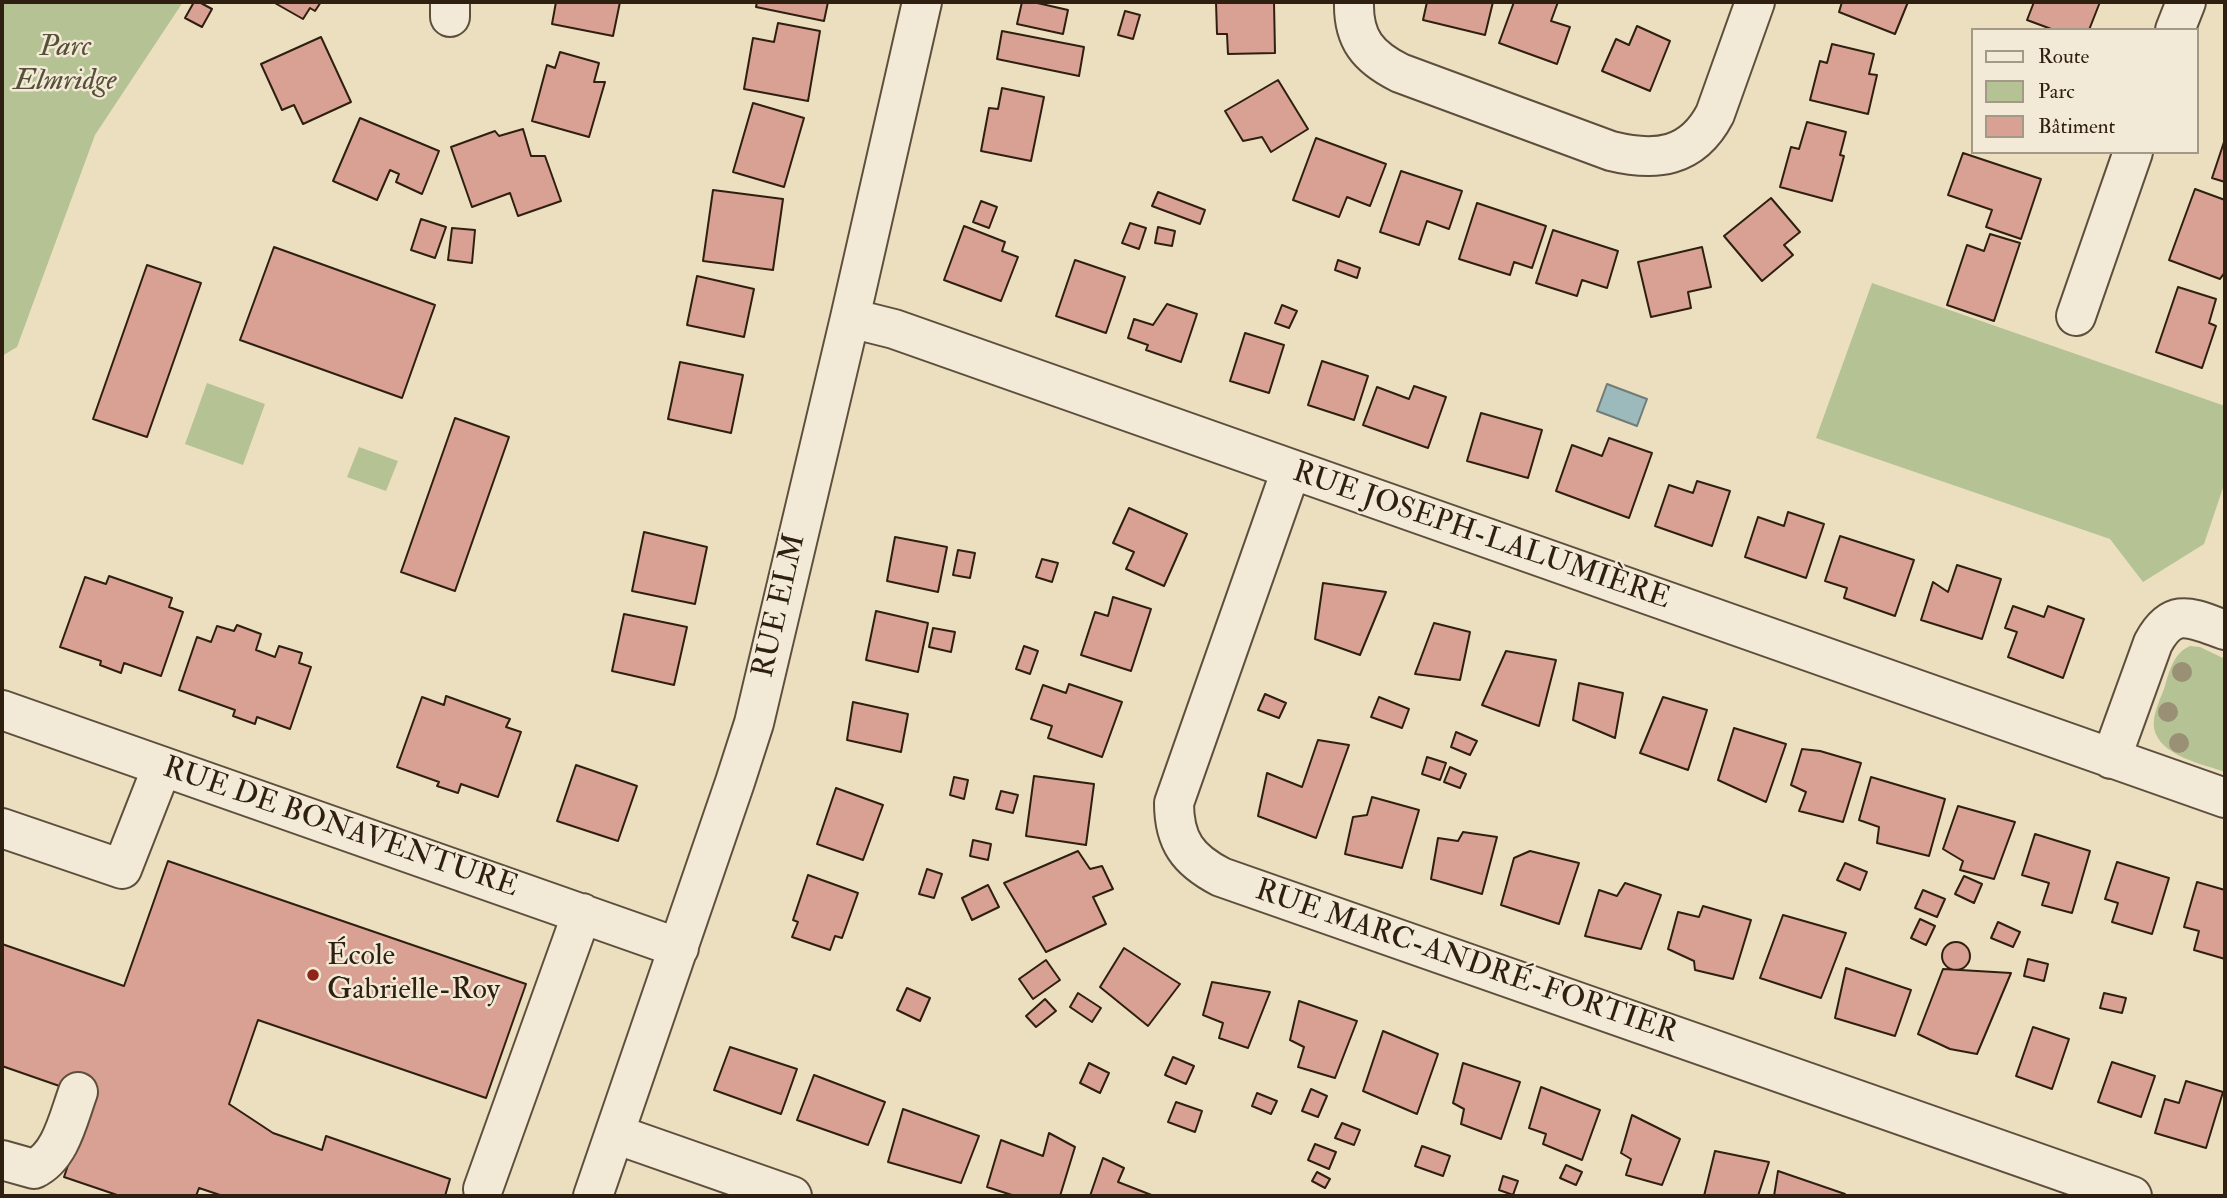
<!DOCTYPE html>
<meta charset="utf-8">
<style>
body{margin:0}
#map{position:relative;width:2227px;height:1198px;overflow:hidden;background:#ebdfc0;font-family:"IM FELL Double Pica",serif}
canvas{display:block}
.frame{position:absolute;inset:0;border:4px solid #2f1f10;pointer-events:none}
.legend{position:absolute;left:1971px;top:28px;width:228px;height:126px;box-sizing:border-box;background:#f2ead6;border:2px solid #a49987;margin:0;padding:9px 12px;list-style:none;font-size:21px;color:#2f1f10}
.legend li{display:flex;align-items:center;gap:14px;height:35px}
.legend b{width:35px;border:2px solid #a49987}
</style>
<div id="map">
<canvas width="2227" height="1198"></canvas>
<div class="frame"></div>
<ul class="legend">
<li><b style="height:9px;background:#f2ead6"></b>Route</li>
<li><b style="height:19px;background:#b5c294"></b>Parc</li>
<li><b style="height:19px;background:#d8a193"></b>Bâtiment</li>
</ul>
</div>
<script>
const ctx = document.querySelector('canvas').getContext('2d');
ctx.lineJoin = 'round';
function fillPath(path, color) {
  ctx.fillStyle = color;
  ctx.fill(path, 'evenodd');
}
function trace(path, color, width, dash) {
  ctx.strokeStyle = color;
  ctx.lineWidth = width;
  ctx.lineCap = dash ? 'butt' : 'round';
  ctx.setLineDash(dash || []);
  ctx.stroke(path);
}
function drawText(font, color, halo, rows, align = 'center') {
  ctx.font = font + ' "IM FELL Double Pica",serif';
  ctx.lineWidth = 5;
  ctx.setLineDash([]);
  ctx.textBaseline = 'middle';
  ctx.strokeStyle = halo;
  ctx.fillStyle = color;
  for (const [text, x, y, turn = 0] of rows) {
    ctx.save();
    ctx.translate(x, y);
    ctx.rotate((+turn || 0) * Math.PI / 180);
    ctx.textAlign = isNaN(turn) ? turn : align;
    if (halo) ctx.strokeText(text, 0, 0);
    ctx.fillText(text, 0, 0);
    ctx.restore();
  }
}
const green = new Path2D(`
 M2,2H183L95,135L17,347L2,356Z
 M1872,283L2225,406V482L2204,544L2143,582L2110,539L1816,438Z
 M207,383L265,404L243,465L185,444Z
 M359,447L398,461L386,491L347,477Z
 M2190,646L2200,647L2225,659V772C2203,764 2159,756 2154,728C2152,714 2161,698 2165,686C2170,669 2174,653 2190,646Z`);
const water = new Path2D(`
 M1607,384L1647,399L1637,426L1597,411Z`);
const building = new Path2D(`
 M194,2H199L212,9L202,27L185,18Z
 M273,2H321L315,11L310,8L303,19Z
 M556,2H620L613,36L552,24Z
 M757,2H828L824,21L756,7Z
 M1022,2H1033L1068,10L1063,34L1017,24Z
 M1216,2H1274L1275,53L1228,54L1227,34H1217Z
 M1427,2H1493L1485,35L1423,20Z
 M1514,2H1558L1551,21L1570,27L1557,64L1499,43Z
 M1842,2H1908L1895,34L1839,12Z
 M2034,2H2100L2089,30H2054L2027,20Z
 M1125,11L1140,15L1133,39L1118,35Z
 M778,23L820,31L808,101L744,89L753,38L774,42Z
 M1637,26L1670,41L1650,91L1602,71L1616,39L1629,45Z
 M1002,31L1084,47L1079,76L997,59Z
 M321,37L351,102L303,124L294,105L282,110L261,64Z
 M1832,44L1874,54L1869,74L1877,75L1868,114L1810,100L1820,61L1827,63Z
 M560,52L599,63L594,82H605L589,137L532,121L547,65L555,68Z
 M1278,80L1308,129L1271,152L1262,137L1243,141L1225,111Z
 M1002,88L1044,97L1031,161L981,151L989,108L998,109Z
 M753,103L804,118L784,187L733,172Z
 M360,118L439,151L422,194L396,182L399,174L390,170L377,200L333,181Z
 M1807,122L1846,132L1840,155L1844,156L1832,201L1780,187L1791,147L1799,149Z
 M523,129L531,156H545L561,201L518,216L510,193L472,207L451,147L495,131L499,136Z
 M1316,138L1386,164L1370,206L1347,197L1339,217L1293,200Z
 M2225,139V182L2212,178Z
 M1963,153L2041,179L2021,239L1986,227L1992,210L1948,195Z
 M1401,171L1462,191L1449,229L1427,221L1419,245L1380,232Z
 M2195,189L2225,200V272L2220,279L2169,260Z
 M713,190L783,199L773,270L703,261Z
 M1158,192L1205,210L1200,224L1152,206Z
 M1771,198L1800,232L1784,245L1793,255L1762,281L1724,236Z
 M981,201L997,207L989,228L973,222Z
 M1477,203L1546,226L1532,268L1514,262L1510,275L1459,259Z
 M421,219L446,227L435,258L411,250Z
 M1130,223L1146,228L1139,249L1122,243Z
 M964,226L1005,242L1002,251L1018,257L1001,301L944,280Z
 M1158,227L1175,231L1172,246L1155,243Z
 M452,228L475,230L472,263L448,260Z
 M1553,230L1618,251L1607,288L1582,280L1577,296L1536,283Z
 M1990,234L2020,243L1994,321L1947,305L1967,245L1984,251Z
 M274,247L435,305L402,398L240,340Z
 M1702,247L1711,287L1688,292L1691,308L1651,317L1638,262Z
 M1075,260L1125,277L1106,333L1056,316Z
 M1338,260L1360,268L1357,278L1335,270Z
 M147,265L201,283L147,437L93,419Z
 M697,276L754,289L744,337L687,325Z
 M2178,287L2216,299L2209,323L2216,326L2202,368L2156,352Z
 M1167,304L1197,314L1181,362L1146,350L1148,345L1128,338L1134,319L1153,325Z
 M1282,305L1297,311L1289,328L1275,323Z
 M1245,333L1284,345L1269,393L1230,381Z
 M1322,361L1368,376L1354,420L1308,405Z
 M680,362L743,375L731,433L668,419Z
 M1414,386L1446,397L1428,448L1363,425L1377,387L1409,399Z
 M1481,413L1542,430L1528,478L1467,461Z
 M455,418L509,437L455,591L401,572Z
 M1609,438L1652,453L1629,518L1556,491L1572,445L1602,456Z
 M1697,481L1730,491L1712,546L1655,526L1669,485L1693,493Z
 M1129,508L1187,534L1164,586L1126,569L1134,552L1113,543Z
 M1788,512L1824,524L1806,578L1745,557L1758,517L1784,526Z
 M644,532L707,547L695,604L632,591Z
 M1840,536L1914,560L1895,616L1844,598L1847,588L1825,581Z
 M895,537L947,547L938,592L887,581Z
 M958,550L975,553L970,578L953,575Z
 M1042,559L1058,563L1052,582L1036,577Z
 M1957,565L2001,579L1982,639L1921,620L1933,582L1948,592Z
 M109,576L172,598L169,607L183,612L161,676L124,663L121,673L100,665L101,661L60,647L85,577L106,584Z
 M1323,583L1386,592L1360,655L1315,639Z
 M1113,597L1151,609L1131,671L1081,655L1095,612L1108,616Z
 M2013,606L2044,617L2048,606L2084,619L2063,678L2008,657L2017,632L2005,628Z
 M876,611L928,623L918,672L866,660Z
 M624,614L687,627L674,685L612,671Z
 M1434,623L1470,632L1460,680L1415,674Z
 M237,625L261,634L256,650L275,657L279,646L302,653L299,663L311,667L290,729L257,717L255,724L233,716L235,710L179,690L197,637L211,642L217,626L234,631Z
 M933,628L955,632L951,652L929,647Z
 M1024,646L1038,651L1030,674L1016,669Z
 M1506,651L1556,660L1539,726L1482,705Z
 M1579,683L1623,693L1615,738L1573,720Z
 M1069,684L1122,702L1102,757L1048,738L1052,726L1031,719L1043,685L1066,693Z
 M1265,694L1286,703L1279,718L1258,710Z
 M446,696L510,719L506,727L521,732L498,797L461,784L458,793L437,786L439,782L397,767L422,697L444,705Z
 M1379,697L1409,709L1402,728L1371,717Z
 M1663,697L1707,710L1688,770L1640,753Z
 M853,702L908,714L901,752L847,740Z
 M1734,728L1786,744L1766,802L1718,780Z
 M1456,732L1477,741L1470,755L1451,747Z
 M1318,740L1349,745L1316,838L1258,816L1267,773L1302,787Z
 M1802,749L1820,751L1861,763L1843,822L1799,811L1806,792L1791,785Z
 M1427,757L1446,763L1440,780L1422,774Z
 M576,765L637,786L618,841L557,821Z
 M1450,767L1466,774L1460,788L1444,782Z
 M1034,776L1094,784L1086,845L1026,836Z
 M954,777L968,780L964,799L950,795Z
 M1871,777L1945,799L1929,856L1877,843L1879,827L1859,820Z
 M836,788L883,805L863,860L817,844Z
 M1001,791L1018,795L1013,813L996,809Z
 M1372,797L1419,810L1402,868L1345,854L1353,817L1367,815Z
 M1958,806L2015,822L1994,879L1960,870L1963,861L1943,849Z
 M1463,832L1497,837L1482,894L1431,879L1438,838L1458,841Z
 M2035,834L2090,851L2072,913L2042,905L2049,883L2022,875Z
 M973,840L991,844L988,860L970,856Z
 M1078,851L1090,869L1102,866L1113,889L1093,897L1106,924L1046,952L1004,883Z
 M1530,851L1579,863L1559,924L1501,905L1514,858Z
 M168,861L526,984L486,1098L258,1020L229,1104L273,1133L322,1150L326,1136L450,1179L445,1196H223L199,1188L196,1196H120L64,1177L91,1097L2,1066V944L124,986Z
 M2117,862L2169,878L2152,934L2112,922L2118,903L2105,899Z
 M1845,863L1867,872L1860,890L1837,880Z
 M927,869L942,874L934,898L919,894Z
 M808,875L858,893L842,938L835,936L830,950L792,937L798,922L793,920Z
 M1964,876L1982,884L1974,903L1955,894Z
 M2197,882L2225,890V959L2194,950L2199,931L2184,927Z
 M1625,883L1661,895L1641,949L1585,936L1599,890L1617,896Z
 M988,885L999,907L972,920L962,898Z
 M1923,890L1945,899L1937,917L1915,908Z
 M1703,906L1751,920L1733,979L1695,970L1694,961L1668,949L1678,912L1699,917Z
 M1783,915L1846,933L1821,998L1760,978Z
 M1920,919L1935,926L1926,945L1911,938Z
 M1998,922L2020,932L2013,947L1991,938Z
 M1942 956a14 14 0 1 1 28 0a14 14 0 1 1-28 0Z
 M1124,948L1180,984L1148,1026L1100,987Z
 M2028,959L2048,964L2044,981L2024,976Z
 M1046,960L1060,980L1033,999L1019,979Z
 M1846,968L1911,990L1895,1036L1835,1018Z
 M1943,969L2011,973L1977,1054L1950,1049L1918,1034Z
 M1212,982L1270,992L1248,1048L1219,1038L1223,1023L1203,1015Z
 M907,988L930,998L920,1021L897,1010Z
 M1078,993L1101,1008L1092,1022L1070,1007Z
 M2104,993L2126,998L2122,1013L2100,1008Z
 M1045,999L1056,1011L1036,1027L1026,1016Z
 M1299,1001L1357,1021L1335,1078L1298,1067L1304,1047L1290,1040Z
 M2033,1027L2069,1039L2052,1089L2016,1076Z
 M1383,1031L1438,1054L1417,1114L1363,1091Z
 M730,1047L797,1069L781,1114L714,1090Z
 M1173,1057L1194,1066L1186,1084L1165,1075Z
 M2112,1062L2155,1076L2141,1117L2098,1102Z
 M1089,1063L1109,1073L1100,1093L1080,1083Z
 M1463,1063L1520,1082L1501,1139L1461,1124L1464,1109L1453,1103Z
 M814,1075L885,1102L868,1145L797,1120Z
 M2186,1081L2223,1092L2206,1148L2155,1133L2165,1099L2179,1103Z
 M1541,1087L1600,1110L1582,1160L1543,1144L1546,1134L1529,1128Z
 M1311,1089L1327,1096L1318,1117L1302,1111Z
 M1257,1093L1277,1101L1271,1114L1252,1106Z
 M1176,1102L1202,1111L1195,1132L1168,1122Z
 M903,1109L979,1136L961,1183L888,1162Z
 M1632,1115L1680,1139L1662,1185L1626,1175L1631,1159L1621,1153Z
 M1342,1123L1360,1130L1354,1145L1335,1138Z
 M1049,1133L1075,1147L1060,1196H1015L987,1187L1001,1140L1043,1156Z
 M1315,1144L1336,1152L1329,1169L1308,1160Z
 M1422,1146L1450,1156L1443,1176L1415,1166Z
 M1715,1151L1769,1162L1758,1196H1704Z
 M1103,1158L1124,1168L1118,1182L1154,1196H1090Z
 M1566,1165L1582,1172L1576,1185L1560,1178Z
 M1778,1171L1845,1194L1844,1196H1774Z
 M1317,1172L1330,1179L1325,1188L1312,1181Z
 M1503,1176L1518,1181L1513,1195L1499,1190Z`);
const minor = new Path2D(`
 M1354,2C1353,39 1368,57 1400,73L1611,151C1656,162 1692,158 1715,114L1755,2
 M450,17V2
 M2175,30L2186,2
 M2076,316L2133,152
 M850,318L894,329L2225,798
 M1291,470L1174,803C1174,841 1188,860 1221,877L2132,1196
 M2,710L679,948
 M2111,759L2153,643C2173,606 2191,618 2225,630
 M2,828L122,869L162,767
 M615,1134L792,1196
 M2,1160L34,1169C61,1156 68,1119 78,1092
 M483,1189L582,913
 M593,1196L735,782L754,723L850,318L922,2`);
const trees = [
 [2182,672],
 [2168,712],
 [2179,743]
];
const markers = [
 [313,975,7,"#8f2418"]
];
const parkNames = [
 ["Parc",65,49],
 ["Elmridge",65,83]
];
const streetNames = [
 ["RUE JOSEPH-LALUMIÈRE",1481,537,19],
 ["RUE ELM",781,606,-77],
 ["RUE DE BONAVENTURE",340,829,19],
 ["RUE MARC-ANDRÉ-FORTIER",1466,963,19]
];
const poiNames = [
 ["École",327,958],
 ["Gabrielle-Roy",327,992]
];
fillPath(green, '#b5c294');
fillPath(water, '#9cbabc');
trace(water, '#707c77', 2);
fillPath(building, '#d8a193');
trace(building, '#2f1f10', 2);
trace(minor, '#5e4f3c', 42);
trace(minor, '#f2ead6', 38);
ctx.fillStyle = '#9a9075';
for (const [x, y] of trees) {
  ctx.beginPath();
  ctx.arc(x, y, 10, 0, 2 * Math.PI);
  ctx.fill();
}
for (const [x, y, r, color] of markers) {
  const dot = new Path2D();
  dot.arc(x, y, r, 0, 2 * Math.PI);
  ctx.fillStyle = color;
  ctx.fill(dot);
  trace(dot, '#f2ead6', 2.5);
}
drawText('italic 30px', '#575038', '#f2ead6', parkNames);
drawText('30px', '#2f1f10', '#f2ead6', streetNames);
drawText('30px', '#2f1f10', '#f2ead6', poiNames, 'left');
</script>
